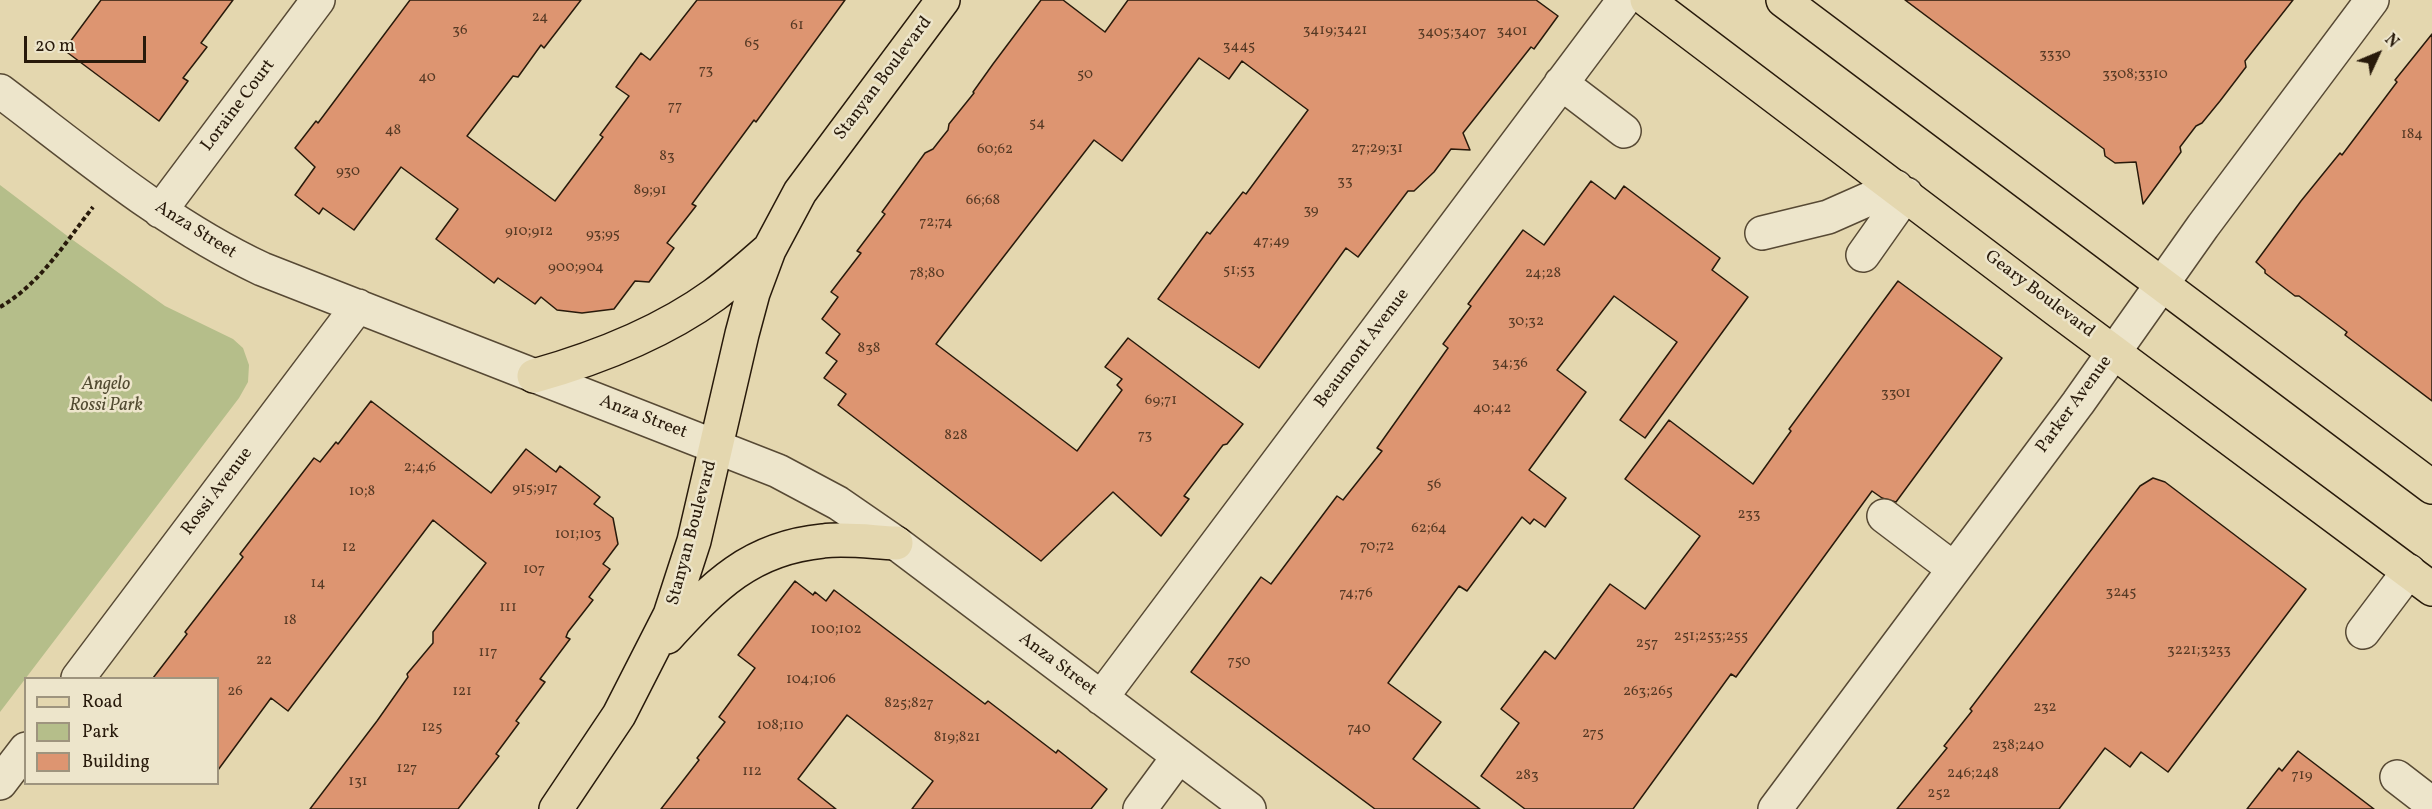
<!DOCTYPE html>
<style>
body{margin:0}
#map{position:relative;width:2432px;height:809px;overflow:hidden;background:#e4d7af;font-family:Vollkorn,serif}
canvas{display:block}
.legend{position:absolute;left:24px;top:677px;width:195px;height:108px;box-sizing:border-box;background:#ede5cb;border:2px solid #9e947e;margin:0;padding:8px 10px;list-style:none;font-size:18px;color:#281a0b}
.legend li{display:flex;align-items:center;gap:12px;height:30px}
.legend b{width:30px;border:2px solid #9e947e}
.north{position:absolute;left:2348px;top:24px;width:60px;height:60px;-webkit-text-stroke:4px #ede5cb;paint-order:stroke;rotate:46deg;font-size:16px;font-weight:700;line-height:24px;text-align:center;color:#281a0b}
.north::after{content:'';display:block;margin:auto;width:21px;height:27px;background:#281a0b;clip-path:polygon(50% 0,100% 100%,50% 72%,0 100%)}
.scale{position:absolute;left:24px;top:36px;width:122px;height:27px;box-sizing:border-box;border:3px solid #281a0b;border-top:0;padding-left:8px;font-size:18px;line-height:21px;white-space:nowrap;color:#281a0b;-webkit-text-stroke:4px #ede5cb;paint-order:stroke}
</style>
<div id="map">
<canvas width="2432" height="809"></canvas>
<ul class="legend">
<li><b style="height:8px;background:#e4d7af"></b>Road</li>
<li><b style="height:16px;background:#b5be8a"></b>Park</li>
<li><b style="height:16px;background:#dd9571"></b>Building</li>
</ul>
<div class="north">N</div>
<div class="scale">20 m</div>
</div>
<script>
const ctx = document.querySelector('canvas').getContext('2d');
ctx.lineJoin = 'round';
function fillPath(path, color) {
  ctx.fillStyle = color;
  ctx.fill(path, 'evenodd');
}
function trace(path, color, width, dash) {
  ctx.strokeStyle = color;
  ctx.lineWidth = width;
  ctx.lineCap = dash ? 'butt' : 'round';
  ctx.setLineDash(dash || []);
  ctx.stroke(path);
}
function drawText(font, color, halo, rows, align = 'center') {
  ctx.font = font + ' Vollkorn,serif';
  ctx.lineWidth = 5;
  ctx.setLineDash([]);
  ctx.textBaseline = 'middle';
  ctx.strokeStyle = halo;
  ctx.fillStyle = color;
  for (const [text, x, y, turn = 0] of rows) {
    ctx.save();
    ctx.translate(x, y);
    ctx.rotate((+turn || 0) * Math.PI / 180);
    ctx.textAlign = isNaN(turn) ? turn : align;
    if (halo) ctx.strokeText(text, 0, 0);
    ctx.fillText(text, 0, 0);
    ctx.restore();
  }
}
const green = new Path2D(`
 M0,185L70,238L165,306L233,339L243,348L249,365L248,382L239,398L0,712Z`);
const building = new Path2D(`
 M101,0H233L201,43L207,47L183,78L188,81L159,121L64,50Z
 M410,0H581L544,48L541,45L518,77L513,76L467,136L555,201L603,137L600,135L629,96L616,87L641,53L650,60L697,0H845L756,122L754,120L692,204L696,206L667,243L674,248L649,282L635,281L614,309L582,313L557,310L541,297L535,304L498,278L494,283L436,239L458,209L401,167L354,230L323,208L319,214L295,195L315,167L295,148L316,121L318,123Z
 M1041,0H1063L1105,32L1128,0H1536L1558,16L1534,49L1531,47L1463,133L1470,150L1451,149L1434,172L1414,191H1408L1358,257L1346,248L1259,368L1158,299L1207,232L1210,234L1243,192L1246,194L1308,110L1242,61L1229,79L1199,58L1122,161L1094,140L936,344L1077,451L1122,390L1117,385L1122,379L1105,367L1128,338L1243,424L1227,444L1223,445L1184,496L1189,499L1161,536L1113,492L1041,561L838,405L846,394L824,378L837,361L826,353L840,334L822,319L838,297L831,292L861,253L857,251L885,214L882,212L925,153L933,149L940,140L948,130L949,124L974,93L973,92L993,64Z
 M1905,0H2293L2245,61L2246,67L2220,101L2202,123L2196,126L2180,147L2181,152L2143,204L2136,162L2115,163L2105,156L2104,149Z
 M2432,34V401L2345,335L2347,332L2299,296H2295L2265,273V270L2256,262L2301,201L2340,153L2342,155L2397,82L2395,80Z
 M1591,181L1615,199L1624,186L1720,258L1712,270L1748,297L1645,438L1620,420L1677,342L1614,296L1557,370L1586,392L1529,470L1566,498L1545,527L1534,519L1530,524L1522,517L1467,591L1459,586L1388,683L1441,722L1413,759L1480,809H1375L1191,672L1261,577L1271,584L1337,496L1343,500L1382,451L1377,448L1448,348L1443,344L1471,306L1468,304L1523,230L1544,245Z
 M1898,281L2002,358L1896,502L1882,498L1872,491L1736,677L1731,674L1633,809H1525L1481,776L1519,723L1501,709L1545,651L1555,659L1610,584L1645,609L1700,536L1625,479L1669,420L1753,484L1791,431L1789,429Z
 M371,401L491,493L526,449L556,472L560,466L600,497L594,504L613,518L618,544L603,564L610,569L589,597L593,600L568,632L566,637L570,639L540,679L545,682L516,721L519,723L496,754L499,756L458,809H310L377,721L408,677L407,674L433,643V632L486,563L433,520L288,711L271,698L218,770V678H153L187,634L185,632L243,557L240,554L314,458L320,462L336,442L338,444Z
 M2153,478L2165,482L2306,589L2168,772L2141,752L2130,767L2105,748L2059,809H1897L1947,748L1944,746L1972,711L1970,709L2140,486Z
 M795,581L813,595L815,592L826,601L834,590L985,704L988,701L1056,753L1058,750L1107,789L1091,809H912L933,781L847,715L798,779L836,809H661L699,760L697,758L725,722L719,717L755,668L738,655Z
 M2298,751L2374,809H2247L2279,768L2282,771Z`);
const path = new Path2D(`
 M0,307C40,284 65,243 93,207`);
const minor = new Path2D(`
 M1561,83L1624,131
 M0,91C85,155 166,224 262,269L778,471L838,503L896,543L1249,809
 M160,211L318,0
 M1762,233L1828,217L1896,187
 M1863,255L1906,194
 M1884,516L1954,569
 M2363,632L2409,571
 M78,678L358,306
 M1101,698L1624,0
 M2397,777L2432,804
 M0,783L26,749
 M1140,809L1179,756
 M1775,809L2078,403L2203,226L2372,0`);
const major = new Path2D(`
 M1647,0L2057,310L2432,589
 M1783,0L2432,487
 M534,376C598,358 660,334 714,295C733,281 750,266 767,251
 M667,637C714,586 750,548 823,541C846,538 872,542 896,543
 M556,809L619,715L670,615L694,541L742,334L753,293L769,250L800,192L943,0`);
const numberNames = [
 ["24",540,18],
 ["61",797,26],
 ["36",460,31],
 ["3419;3421",1335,31],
 ["3401",1512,32],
 ["3405;3407",1452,33],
 ["65",752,44],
 ["3445",1239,47],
 ["3330",2055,55],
 ["73",706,71],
 ["50",1085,75],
 ["3308;3310",2135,75],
 ["40",427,78],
 ["77",675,107],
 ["54",1037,124],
 ["48",393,131],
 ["184",2412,135],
 ["27;29;31",1377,149],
 ["60;62",995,150],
 ["83",667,157],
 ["930",348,172],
 ["33",1345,182],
 ["89;91",650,191],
 ["66;68",983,201],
 ["39",1311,211],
 ["72;74",936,223],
 ["910;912",529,232],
 ["93;95",603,235],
 ["47;49",1271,242],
 ["900;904",576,268],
 ["51;53",1239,271],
 ["78;80",927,274],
 ["24;28",1543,274],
 ["30;32",1526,322],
 ["838",869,349],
 ["34;36",1510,364],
 ["3301",1896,394],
 ["69;71",1161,401],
 ["40;42",1492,409],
 ["828",956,436],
 ["73",1145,436],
 ["2;4;6",420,468],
 ["56",1434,485],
 ["915;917",535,489],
 ["10;8",362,492],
 ["233",1749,515],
 ["62;64",1429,529],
 ["101;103",578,535],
 ["70;72",1377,547],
 ["12",349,548],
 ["107",534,570],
 ["14",318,584],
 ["3245",2121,593],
 ["74;76",1356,594],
 ["111",508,608],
 ["18",290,621],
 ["100;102",836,630],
 ["251;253;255",1711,637],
 ["257",1647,644],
 ["3221;3233",2199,651],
 ["117",488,653],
 ["22",264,661],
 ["750",1239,662],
 ["104;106",811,680],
 ["26",235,692],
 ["121",462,692],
 ["263;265",1648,692],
 ["825;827",909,704],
 ["232",2045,708],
 ["108;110",780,726],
 ["125",432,728],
 ["740",1359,729],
 ["275",1593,734],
 ["819;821",957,738],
 ["238;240",2018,746],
 ["127",407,769],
 ["112",752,772],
 ["246;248",1973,774],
 ["283",1527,776],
 ["719",2302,776],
 ["131",358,782],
 ["252",1939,794]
];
const streetNames = [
 ["Stanyan Boulevard",884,79,-53],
 ["Loraine Court",239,106,-53],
 ["Anza Street",195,231,32],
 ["Geary Boulevard",2039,295,37],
 ["Beaumont Avenue",1363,349,-53],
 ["Parker Avenue",2075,405,-54],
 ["Anza Street",643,418,21],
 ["Rossi Avenue",218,492,-53],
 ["Stanyan Boulevard",693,533,-75],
 ["Anza Street",1057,665,37]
];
const parkNames = [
 ["Angelo",106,386],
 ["Rossi Park",106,407]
];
fillPath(green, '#b5be8a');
fillPath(building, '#dd9571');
trace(building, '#281a0b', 1.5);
trace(minor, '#574934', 36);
trace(major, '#281a0b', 36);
trace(path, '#281a0b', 4, [4.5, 3]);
trace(minor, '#ede5cb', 33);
trace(major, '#e4d7af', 33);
drawText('15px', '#553924', null, numberNames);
drawText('18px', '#281a0b', '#ede5cb', streetNames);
drawText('italic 18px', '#524b31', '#ede5cb', parkNames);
</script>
